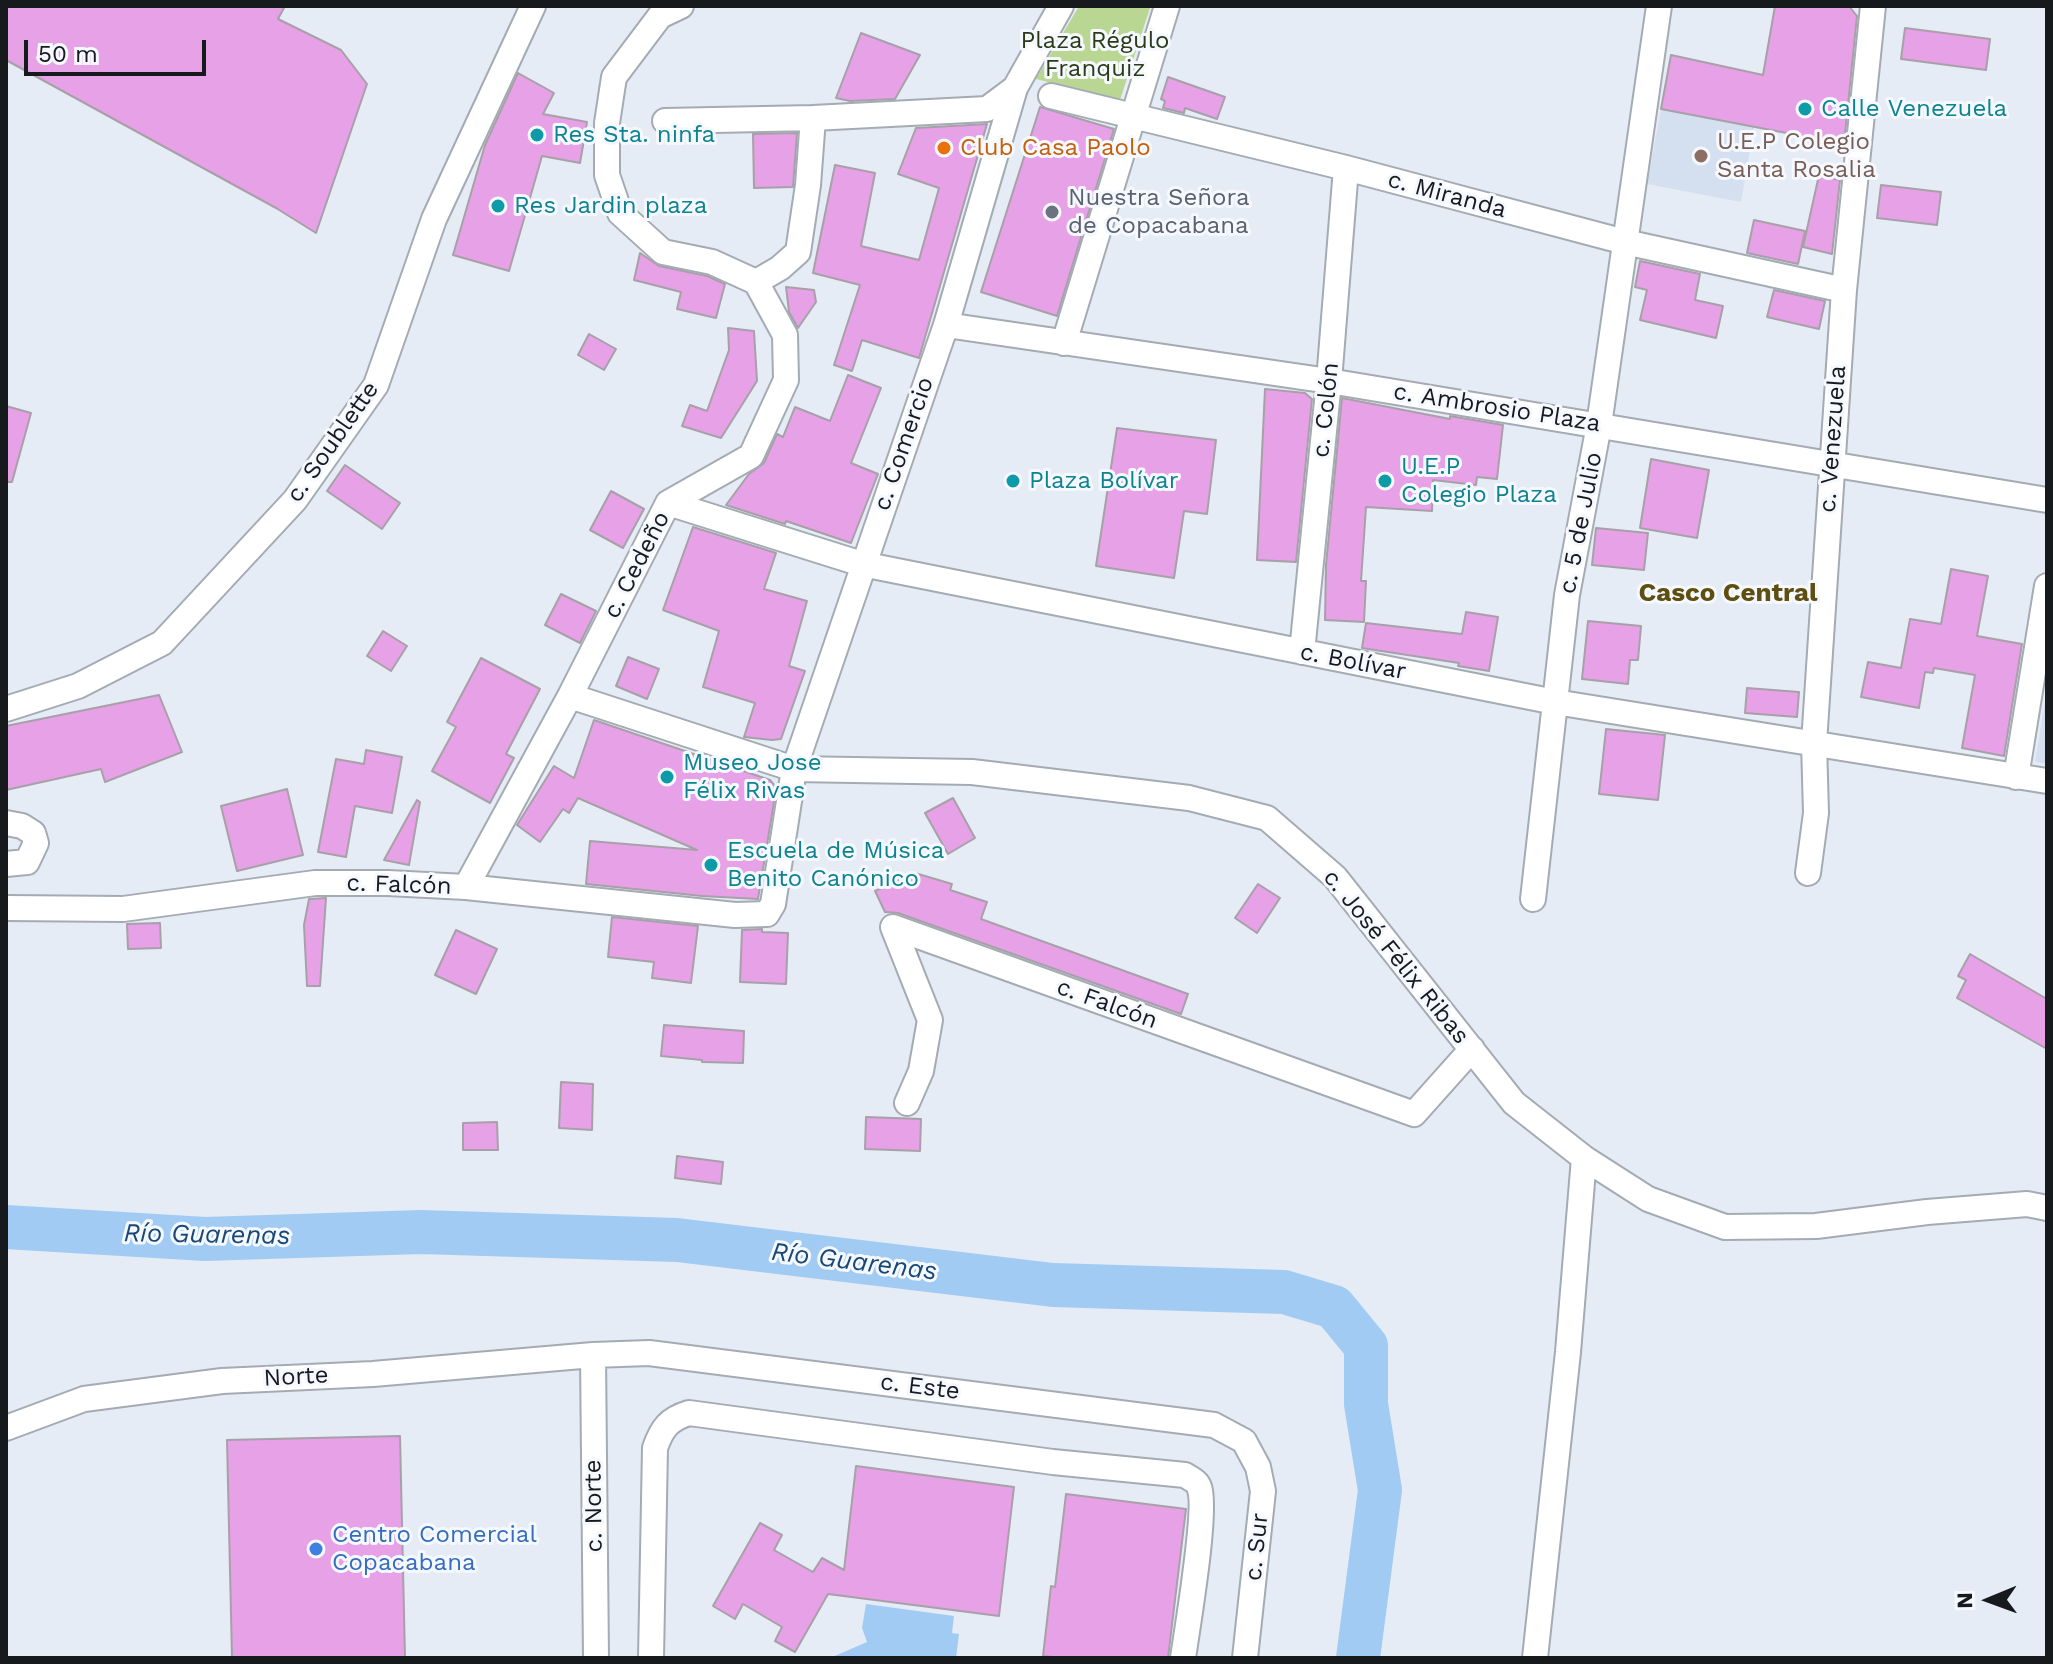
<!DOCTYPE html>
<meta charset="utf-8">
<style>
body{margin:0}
#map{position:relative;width:2053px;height:1664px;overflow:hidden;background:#e5ecf5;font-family:"Work Sans",sans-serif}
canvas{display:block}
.frame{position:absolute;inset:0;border:8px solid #171a1d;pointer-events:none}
.north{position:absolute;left:1949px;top:1560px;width:80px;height:80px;-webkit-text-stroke:6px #f5f9ff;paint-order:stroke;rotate:269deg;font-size:22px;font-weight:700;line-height:32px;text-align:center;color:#171a1d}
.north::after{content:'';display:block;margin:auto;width:28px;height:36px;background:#171a1d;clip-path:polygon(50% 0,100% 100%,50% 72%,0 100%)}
.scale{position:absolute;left:24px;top:40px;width:182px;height:36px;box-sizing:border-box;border:4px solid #171a1d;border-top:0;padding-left:10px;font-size:24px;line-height:28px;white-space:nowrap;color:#171a1d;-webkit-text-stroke:6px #f5f9ff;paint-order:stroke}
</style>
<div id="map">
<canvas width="2053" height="1664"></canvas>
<div class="frame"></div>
<div class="north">N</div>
<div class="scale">50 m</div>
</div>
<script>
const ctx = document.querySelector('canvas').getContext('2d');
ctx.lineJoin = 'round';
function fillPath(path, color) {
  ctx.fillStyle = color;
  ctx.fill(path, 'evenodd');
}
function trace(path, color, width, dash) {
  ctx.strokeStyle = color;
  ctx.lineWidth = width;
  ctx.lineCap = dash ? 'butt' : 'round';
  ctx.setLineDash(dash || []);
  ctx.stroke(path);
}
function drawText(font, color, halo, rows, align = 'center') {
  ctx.font = font + ' "Work Sans",sans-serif';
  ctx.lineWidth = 6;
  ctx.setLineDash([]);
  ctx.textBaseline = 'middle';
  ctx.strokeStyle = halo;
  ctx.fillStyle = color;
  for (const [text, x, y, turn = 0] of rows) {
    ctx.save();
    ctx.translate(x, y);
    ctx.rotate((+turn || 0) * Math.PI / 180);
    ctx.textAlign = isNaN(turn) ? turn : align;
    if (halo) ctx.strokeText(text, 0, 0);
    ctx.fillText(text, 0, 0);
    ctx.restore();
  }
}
const built = new Path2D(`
 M1661,109L1754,127L1741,202L1647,184Z
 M2047,689V764L2035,762Z`);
const green = new Path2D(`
 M1079,6H1143L1150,8L1120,100L1036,79Z`);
const water = new Path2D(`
 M866,1604L954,1616L952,1633L959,1634L956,1658H830L867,1642L862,1628Z`);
const river = new Path2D(`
 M6,1227L205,1239L421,1232L677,1240L1053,1285L1284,1292L1334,1307L1366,1346V1404L1380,1490L1358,1658`);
const building = new Path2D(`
 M6,6H285L278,19L341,50L367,84L316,233L276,208L6,60Z
 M1775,6H1849L1857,16L1844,144L1661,109L1671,55L1763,75Z
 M1905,28L1990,39L1986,70L1901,59Z
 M861,33L920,55L895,99L850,101L836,98Z
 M518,73L554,93L543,114L587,122L580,163L542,156L509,271L453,255L485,145Z
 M1168,77L1225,97L1217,119L1185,108L1184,113L1163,108L1165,101L1161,99Z
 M1040,107L1114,129L1057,316L981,292Z
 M987,124L919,358L862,340L852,371L834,365L860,285L813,273L835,165L875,173L861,246L919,260L939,188L898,174L916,128Z
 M797,133L793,187L754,188L753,134Z
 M1819,175L1840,180L1832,254L1803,247Z
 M1881,185L1941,192L1937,225L1877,218Z
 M1754,220L1805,231L1798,264L1747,253Z
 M640,253L659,266L707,276L725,284L716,318L677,309L681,292L634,280Z
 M1640,261L1700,274L1695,300L1723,306L1716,338L1640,320L1647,290L1635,287Z
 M786,287L814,290L816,302L798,328L789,312Z
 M1774,290L1825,301L1819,329L1767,317Z
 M728,328L754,331L757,381L721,438L682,426L690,405L707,411L729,350Z
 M589,334L616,349L604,370L578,355Z
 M848,375L881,388L851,463L878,474L851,543L786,521L785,524L726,505L749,474L764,463L777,434L783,437L795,407L830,421Z
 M1265,389L1305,393L1312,399L1296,562L1257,560Z
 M1342,398L1450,419V416L1503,425L1497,479L1477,477L1476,485L1433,480L1432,511L1366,507L1361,581H1366L1364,622L1325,620L1326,565Z
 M6,406L31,413L12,482H6Z
 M1117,428L1216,440L1207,514L1184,511L1174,578L1096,566Z
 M1651,459L1709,470L1697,538L1640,528Z
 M345,465L400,503L382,529L327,491Z
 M611,491L644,509L623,548L590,530Z
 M693,527L776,553L764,589L807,601L789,666L805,671L781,739L772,740L744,737L755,703L703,687L719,631L663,610Z
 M1596,528L1648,533L1644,570L1592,565Z
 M1951,569L1988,576L1977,636L2022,644L2004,756L1962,748L1975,675L1934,668L1933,673L1925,672L1919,708L1861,697L1868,662L1901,668L1910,619L1941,624Z
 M561,594L596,611L580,643L545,625Z
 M1466,612L1498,617L1489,671L1458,666L1459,663L1362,648L1366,623L1462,634Z
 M1588,621L1641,626L1638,660H1630L1628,684L1582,679Z
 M383,631L407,646L391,671L367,656Z
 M628,657L659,669L647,699L616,686Z
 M481,658L540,689L506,754L514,758L490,803L432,771L456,727L447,722Z
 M1747,688L1799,692L1797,717L1745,713Z
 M159,695L182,752L105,782L101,769L6,790V726Z
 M594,720L770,780L775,786V796L758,899L702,896L586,884L590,841L697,850L578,798L569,813L563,809L540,842L517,825L554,766L574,778Z
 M1606,729L1665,735L1658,800L1599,794Z
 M366,750L402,757L392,813L355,806L346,857L318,852L336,759L364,764Z
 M287,789L303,855L237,871L221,806Z
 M953,798L975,838L948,854L925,813Z
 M417,800L420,802L409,865L384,860Z
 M915,873L952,884L950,890L987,902L981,919L1188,994L1181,1014L898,913L885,912L875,891Z
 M1258,884L1280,898L1257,933L1235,918Z
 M326,898L320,986H307L304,925L309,899Z
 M612,917L698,926L691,983L652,978L654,962L608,957Z
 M160,923L161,948L128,949L127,924Z
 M762,929V932L788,933L786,984L740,982L742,930Z
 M456,930L497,949L476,994L435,975Z
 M1970,954L2047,999V1049L1957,998L1966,980L1958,976Z
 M664,1025L744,1031L743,1063L702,1062V1060L661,1056Z
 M561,1082L593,1084L592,1130L559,1128Z
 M866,1117L921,1119L920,1151L865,1149Z
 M497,1122L498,1150H463V1123Z
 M677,1156L723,1162L721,1184L675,1178Z
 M400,1436L405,1658H232L227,1440Z
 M856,1466L1014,1487L999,1616L828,1594L795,1652L775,1641L782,1627L743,1604L735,1619L713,1606L760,1523L782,1535L774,1550L813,1572L822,1558L844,1570Z
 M1066,1494L1186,1509L1168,1658H1063L1043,1656L1051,1586L1055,1587Z`);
const minor = new Path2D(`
 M1051,96L1346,168L1625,242L1844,290
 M665,121L813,118
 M756,282L780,268L798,252L808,185L813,118L987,109L1015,88
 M946,325L1329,381L2047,500
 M1064,343L1167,6
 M668,503L862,564L1555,702L2047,781
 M1302,652L1329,381L1346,168
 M570,696L794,769L972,772L1189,798L1267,818L1335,877L1514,1103L1584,1158L1648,1199L1725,1227L1816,1226L1927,1212L2027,1204L2047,1208
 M6,709L78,686L162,643L295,500L376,385L434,219L533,6
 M2016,777L2047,586
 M6,823L22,826L33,833L36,843L27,862L6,864
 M1808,873L1816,813L1814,743L1844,290L1873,6
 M466,887L570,696L668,503L751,456L786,380L785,335L756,282L712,262L663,252L620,213L607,175V123L614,77L660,16L681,6
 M1533,899L1567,595L1599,425L1659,6
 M6,908L123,909L315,883H388L466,887L735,915L767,914L773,904L794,769L946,325L1015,88L1061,6
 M907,1103L921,1071L930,1020L893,927L1414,1114L1472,1049
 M593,1355L596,1658
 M6,1428L84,1399L222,1381L373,1374L593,1355L649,1353L1214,1425L1244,1441L1258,1467L1263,1491L1245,1658
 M651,1658L655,1448C662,1428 669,1419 689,1413L1053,1462L1185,1475C1191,1479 1197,1481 1199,1487C1208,1506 1187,1630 1183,1658
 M1535,1658L1568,1352L1584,1158`);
const markers = [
 [1805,109,8,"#0f9aa8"],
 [537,135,8,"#0f9aa8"],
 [944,148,8,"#e8710a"],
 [1701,156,8,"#8d6e63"],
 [498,206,8,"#0f9aa8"],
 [1052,212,8,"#6b7280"],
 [1013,481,8,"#0f9aa8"],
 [1385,481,8,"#0f9aa8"],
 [667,777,8,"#0f9aa8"],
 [711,865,8,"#0f9aa8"],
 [316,1549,8,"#3f7fe0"]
];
const parkNames = [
 ["Plaza Régulo",1095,41],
 ["Franquiz",1095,69]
];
const cultureNames = [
 ["Calle Venezuela",1821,109],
 ["Res Sta. ninfa",553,135],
 ["Res Jardin plaza",514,206],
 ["U.E.P",1401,467],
 ["Colegio Plaza",1401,495],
 ["Plaza Bolívar",1029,481],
 ["Museo Jose",683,763],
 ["Félix Rivas",683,791],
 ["Escuela de Música",727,851],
 ["Benito Canónico",727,879]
];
const educationNames = [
 ["U.E.P Colegio",1717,142],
 ["Santa Rosalia",1717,170]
];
const foodNames = [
 ["Club Casa Paolo",960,148]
];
const streetNames = [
 ["c. Miranda",1447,195,15],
 ["c. Ambrosio Plaza",1497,408,9],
 ["c. Colón",1326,410,-84],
 ["c. Venezuela",1833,439,-86],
 ["c. Soublette",333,442,-55],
 ["c. Comercio",904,444,-71],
 ["c. 5 de Julio",1581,523,-79],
 ["c. Cedeño",637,565,-63],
 ["c. Bolívar",1353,662,11],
 ["c. Falcón",399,885,2],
 ["c. José Félix Ribas",1396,957,51],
 ["c. Falcón",1107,1004,20],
 ["Norte",296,1377,-3],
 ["c. Este",920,1387,7],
 ["c. Norte",594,1506,-91],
 ["c. Sur",1257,1547,-84]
];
const worshipNames = [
 ["Nuestra Señora",1068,198],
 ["de Copacabana",1068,226]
];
const shopNames = [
 ["Centro Comercial",332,1535],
 ["Copacabana",332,1563]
];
const neighbourhoodNames = [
 ["Casco Central",1728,593]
];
const waterNames = [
 ["Río Guarenas",207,1235,1],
 ["Río Guarenas",854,1262,7]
];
fillPath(built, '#d4e0ef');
fillPath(green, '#b9d793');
fillPath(water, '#a2cbf4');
trace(river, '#a2cbf4', 44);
fillPath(building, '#e6a1e7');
trace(building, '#a8a0a8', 2);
trace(minor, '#a4abb3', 28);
trace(minor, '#fff', 24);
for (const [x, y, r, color] of markers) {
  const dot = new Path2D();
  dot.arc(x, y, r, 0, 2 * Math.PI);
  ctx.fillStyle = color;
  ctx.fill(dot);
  trace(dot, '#f5f9ff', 3);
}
drawText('24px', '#2c3b17', '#f5f9ff', parkNames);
drawText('24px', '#0d838f', '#f5f9ff', cultureNames, 'left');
drawText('24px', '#785e54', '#f5f9ff', educationNames, 'left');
drawText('24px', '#c56008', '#f5f9ff', foodNames, 'left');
drawText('24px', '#171a1d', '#f5f9ff', streetNames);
drawText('24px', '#5b616d', '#f5f9ff', worshipNames, 'left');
drawText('24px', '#366cbe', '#f5f9ff', shopNames, 'left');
drawText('bold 26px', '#5e4f11', '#f5f9ff', neighbourhoodNames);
drawText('italic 26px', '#184875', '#f5f9ff', waterNames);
</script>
